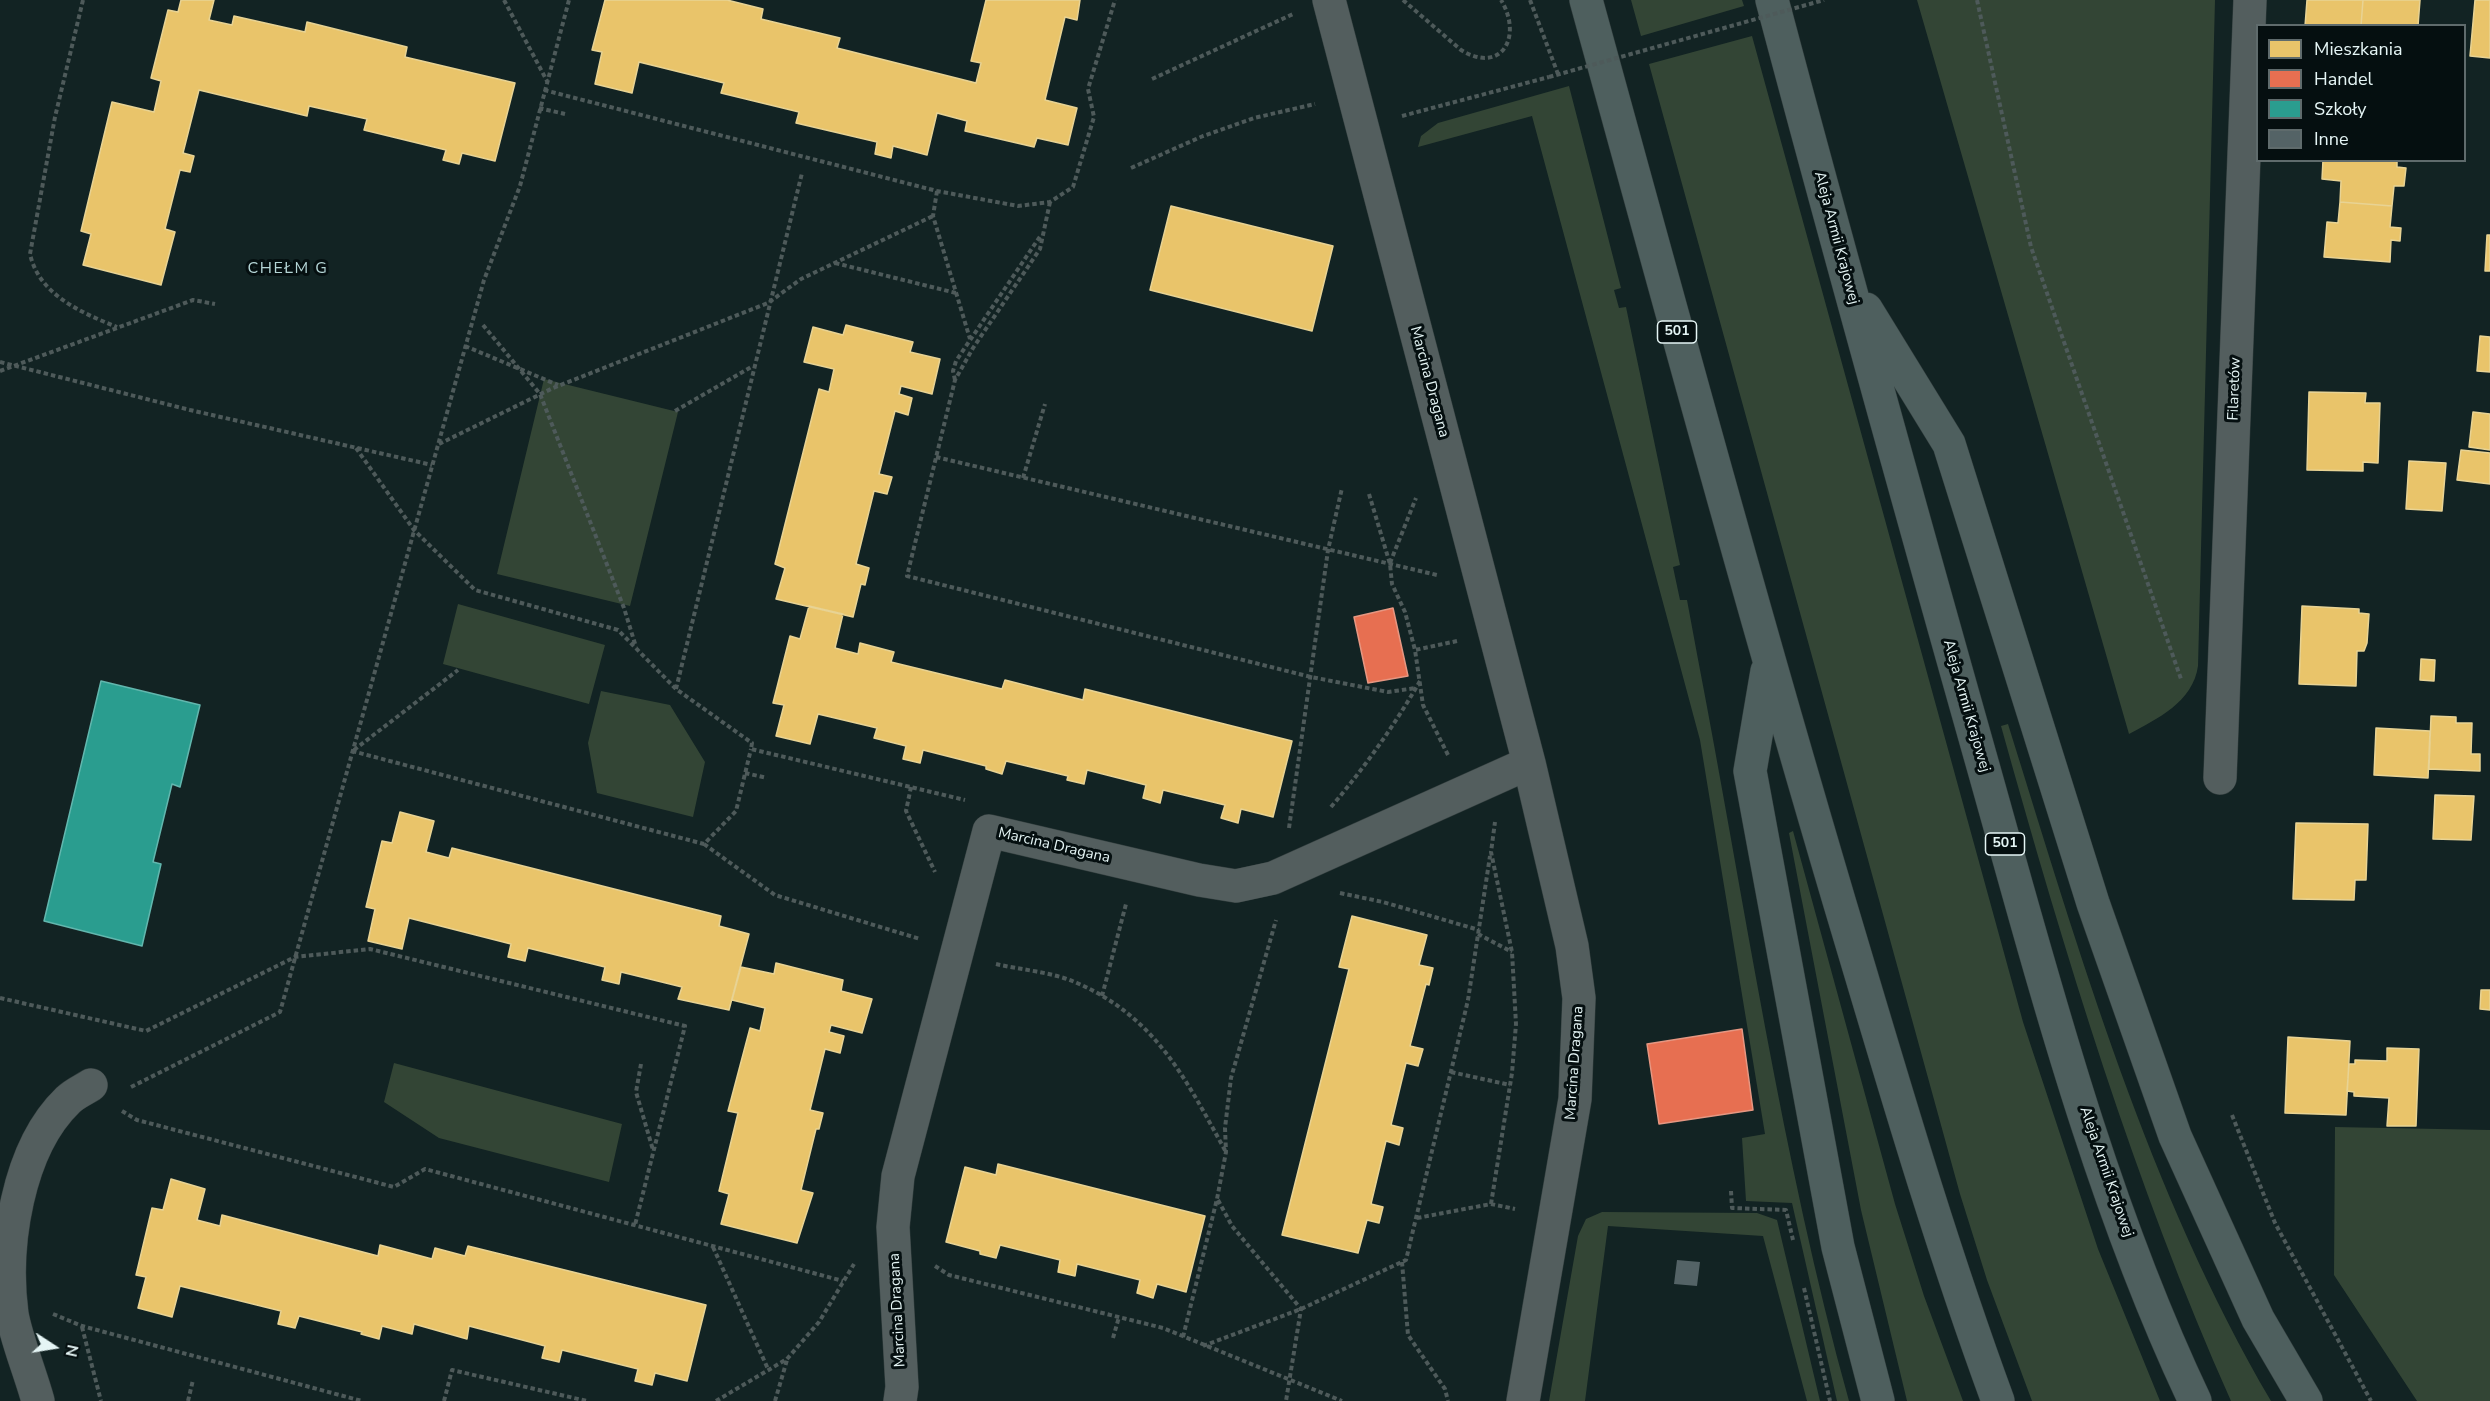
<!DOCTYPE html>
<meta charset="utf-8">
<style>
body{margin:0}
#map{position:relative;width:2490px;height:1401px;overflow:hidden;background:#122323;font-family:"Nunito Sans",sans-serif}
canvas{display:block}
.legend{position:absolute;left:2256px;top:24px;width:210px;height:138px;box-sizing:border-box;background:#050f10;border:2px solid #5f6b6c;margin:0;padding:8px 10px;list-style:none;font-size:18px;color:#e5f5f5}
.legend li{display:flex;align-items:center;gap:12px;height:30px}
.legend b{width:30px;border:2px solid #5f6b6c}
.north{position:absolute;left:24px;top:1317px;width:60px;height:60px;-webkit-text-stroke:4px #050f10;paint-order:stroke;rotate:102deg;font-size:16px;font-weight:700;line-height:24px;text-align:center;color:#e5f5f5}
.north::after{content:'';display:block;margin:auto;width:21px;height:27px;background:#e5f5f5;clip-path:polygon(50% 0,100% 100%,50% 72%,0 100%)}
</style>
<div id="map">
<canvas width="2490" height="1401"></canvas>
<ul class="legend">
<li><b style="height:16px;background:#e9c46a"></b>Mieszkania</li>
<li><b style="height:16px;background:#e76f51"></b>Handel</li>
<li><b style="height:16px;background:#2a9d8f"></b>Szkoły</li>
<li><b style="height:16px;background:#546366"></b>Inne</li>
</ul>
<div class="north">N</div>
</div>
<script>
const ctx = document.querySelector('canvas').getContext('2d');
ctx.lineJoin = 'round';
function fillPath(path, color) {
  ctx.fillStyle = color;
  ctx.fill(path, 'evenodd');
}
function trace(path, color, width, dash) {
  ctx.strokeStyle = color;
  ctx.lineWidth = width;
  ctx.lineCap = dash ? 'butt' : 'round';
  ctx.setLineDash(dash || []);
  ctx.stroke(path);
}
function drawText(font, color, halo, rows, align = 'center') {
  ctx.font = font + ' "Nunito Sans",sans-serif';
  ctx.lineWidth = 6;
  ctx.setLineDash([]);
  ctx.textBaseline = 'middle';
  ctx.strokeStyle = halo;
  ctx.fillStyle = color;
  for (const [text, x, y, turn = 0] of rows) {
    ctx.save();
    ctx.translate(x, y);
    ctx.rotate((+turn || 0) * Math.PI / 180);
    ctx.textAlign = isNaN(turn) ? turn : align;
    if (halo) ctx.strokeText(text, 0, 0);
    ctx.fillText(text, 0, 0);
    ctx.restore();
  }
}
const green = new Path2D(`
 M1631,0H1742L1744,6L1641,36Z
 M1917,0H2215L2198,666C2193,702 2157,719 2129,734Z
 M1752,36L2023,1022L2098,1249L2160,1401H2032L1987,1280L1960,1194L1649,64Z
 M1569,86L1621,288L1614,290L1619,308L1626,307L1680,565L1673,567L1680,600H1687L1697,654C1745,903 1781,1156 1849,1401H1837L1792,1203L1746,1201L1742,1138L1765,1134L1700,740L1532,116L1418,147L1421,136L1438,123Z
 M544,379L678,412L630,606L497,574Z
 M458,604L605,645L589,704L443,664Z
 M601,691L670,705L705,762L693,817L597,793L588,743Z
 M2008,724C2080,955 2148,1191 2271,1401H2231C2134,1183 2065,955 2001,726Z
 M1793,831L1895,1204L1924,1296L1963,1401H1907L1861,1210L1789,833Z
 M394,1063L622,1124L609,1182L439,1138L384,1102Z
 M2335,1127L2490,1130V1401H2417L2334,1275Z
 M1602,1212L1757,1213L1777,1220L1820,1401H1807L1763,1236L1608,1226L1585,1401H1549L1578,1236L1586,1219Z`);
const homes = new Path2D(`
 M181,0H214L209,20L232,25L234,16L305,32L307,22L407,47L405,57L515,83L495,161L462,153L459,164L443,160L446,150L364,130L367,119L309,106L307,116L199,90L183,153L194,156L190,172L180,170L165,229L175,232L161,285L83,265L91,234L81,231L112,102L154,112L161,81L151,78L168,10L178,12Z
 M605,0H727L763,9L761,19L840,38L837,48L976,83L981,63L971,61L986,0H1080L1077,20L1065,17L1045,100L1077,108L1068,145L1037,138L1034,147L965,131L967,121L937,113L927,155L893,146L891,158L875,154L877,142L796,123L799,112L721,93L724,83L639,62L632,93L595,84L602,52L592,50Z
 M2307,0H2363L2361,26H2305Z
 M2363,0H2420L2418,26H2361Z
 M2475,0H2490V58L2470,56Z
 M2323,160H2397V167L2406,168L2404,186H2394L2392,206L2340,202L2341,181L2322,179Z
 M2340,202L2392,206L2390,227L2401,228L2400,241L2391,240L2390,262L2324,257L2327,222L2338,223Z
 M1171,206L1333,246L1312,331L1150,290Z
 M2487,235H2490V271H2485Z
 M846,325L913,342L910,352L940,359L932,394L901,386L899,394L912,398L908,415L895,411L879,474L892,477L887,494L874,491L856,564L869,568L865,585L861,584L853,617L776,599L785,568L775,564L819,389L829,392L834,369L804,362L813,327L843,335Z
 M2480,336L2490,337V372L2477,371Z
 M2309,392L2366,393L2365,403H2380L2378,463L2363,462V471L2307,470Z
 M2473,412L2490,414V450L2469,447Z
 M2461,450L2490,453V484L2457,480Z
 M2409,461L2446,463L2442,511L2406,509Z
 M809,606L843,614L835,648L858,654L860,643L894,652L891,662L1002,689L1005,680L1083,700L1085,689L1292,741L1273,817L1241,809L1238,823L1221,818L1225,805L1163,790L1160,803L1143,798L1146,785L1087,770L1084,784L1067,780L1068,776L1006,761L1002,774L986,769V766L923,750L920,763L903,759L906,746L874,738L877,728L818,714L810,744L776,736L784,705L773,703L790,636L800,639Z
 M2302,606L2359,609V613L2369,614L2367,643L2364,651H2357L2356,686L2299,684Z
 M2421,659L2435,660L2434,681L2420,680Z
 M2431,716L2456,717V723H2472L2471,754H2480V771L2429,769Z
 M2376,728L2430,731L2428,778L2374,775Z
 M2435,795L2474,796L2471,840L2433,839Z
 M400,812L434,821L426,852L449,858L452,848L721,916L719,926L749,934L729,1010L678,999L682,987L621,972L619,984L602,980L605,967L528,948L525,961L508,957L511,944L409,918L402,949L368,941L375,909L366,907L382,841L392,843Z
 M2296,823L2368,824L2366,880H2355L2354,900L2293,899Z
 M1352,916L1427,935L1419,965L1433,968L1429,985L1426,984L1410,1046L1423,1049L1418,1066L1406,1063L1391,1125L1403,1128L1399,1145L1386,1141L1371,1204L1383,1207L1379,1223L1367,1220L1358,1253L1282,1235L1349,969L1339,967Z
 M776,963L843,980L841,991L872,999L862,1033L831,1025L829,1032L844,1036L840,1053L825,1049L810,1110L823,1113L819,1129H816L801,1190L813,1193L797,1243L721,1224L729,1194L719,1191L738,1113L728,1111L750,1028L760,1031L765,1008L732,1000L741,967L774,974Z
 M2481,990H2490V1010L2480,1009Z
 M2288,1037L2350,1041L2346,1115L2285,1113Z
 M2387,1048L2419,1049L2416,1126H2387L2389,1098L2354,1096V1092L2347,1091L2349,1064H2355V1060L2387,1061Z
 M998,1164L1205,1216L1186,1292L1157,1284L1153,1298L1137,1293L1140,1280L1077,1264L1075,1276L1058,1272L1060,1260L1000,1245L996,1258L980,1254V1251L946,1242L965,1167L996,1175Z
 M171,1179L205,1189L197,1220L220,1226L222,1215L378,1256L380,1245L432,1259L435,1248L465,1256L468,1246L706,1305L687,1381L655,1373L652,1385L635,1381L638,1369L562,1350L559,1362L542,1358L545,1346L469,1326L467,1339L414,1324L412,1334L382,1326L379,1339L361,1334L362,1332L299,1316L295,1328L278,1324L281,1311L180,1286L172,1317L138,1308L146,1277L136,1275L152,1208L163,1210Z`);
const shops = new Path2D(`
 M1393,608L1408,676L1368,683L1354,617Z
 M1742,1029L1753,1110L1659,1124L1647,1044Z`);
const schools = new Path2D(`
 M101,681L200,705L180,787L172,784L153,862L161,864L142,946L44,921Z`);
const building = new Path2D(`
 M1677,1260L1700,1262L1697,1286L1674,1284Z`);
const path = new Path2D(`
 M83,0L55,117L30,254C39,295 82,313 117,327
 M504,0L547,81
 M1403,0L1461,50C1502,75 1523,36 1501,0
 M1530,0L1558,74
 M1977,0L2031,247L2181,679
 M1152,79L1293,14
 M544,90L937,191L1018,206L1050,202L1073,187L1094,117L1088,89L1115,0
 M539,108L565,114
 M1402,116L1549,77
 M1131,168L1203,136L1254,118L1315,104
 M937,191L933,216L970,339
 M1050,202L1040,249L973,348L955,380L907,576L1311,677L1388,692L1416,688
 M835,263L956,293
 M483,325L540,394L624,608L636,647
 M465,346L558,385
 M0,362L190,410L432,465
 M0,371L193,300L215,304
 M955,380L953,371L956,361L1041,235
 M675,411L753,366
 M439,444L553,388L768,303L801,279L933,216
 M356,448L414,530L475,590L618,630L676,689L752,743L751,749L965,800
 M936,457L1437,575
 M1023,478L1045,404
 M1369,494L1390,564L1392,584L1405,612L1415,650
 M1390,563L1416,498
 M676,689L802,173
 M354,750L458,670
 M352,751L704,844L736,811L751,749
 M1448,755L1423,705L1415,650L1457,641
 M745,773L767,778
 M911,787L906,811L935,872
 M1331,807C1365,767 1394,726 1420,681
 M1289,828L1328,550L1342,488
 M704,844L775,895L920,939
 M1340,893L1383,902L1479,930
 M1478,934L1512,952
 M996,964C1021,970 1053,972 1077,983C1157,1018 1186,1080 1226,1152
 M1102,996L1126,904
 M0,998L146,1031L295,957L370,949L685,1026L635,1225
 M641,1064L636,1092L653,1150
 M1451,1072L1510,1085
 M131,1087L280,1012L484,280L520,186L569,0
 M122,1111L137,1120L394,1187L425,1169L843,1281
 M2232,1115L2275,1223L2371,1401
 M1731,1191L1732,1208L1786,1210L1793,1240
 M1218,1200L1232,1226L1301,1309L1286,1401
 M1491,1204L1512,1073L1516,1024L1512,952L1491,852L1495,822
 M1417,1218L1491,1204L1515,1209
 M713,1247L768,1369
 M1402,1262L1408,1335L1445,1389L1448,1401
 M935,1266L949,1275L1163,1328L1342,1401
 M1804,1288L1830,1401
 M53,1314L82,1326L362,1401
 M82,1327L101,1401
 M1183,1337L1217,1199L1226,1152L1225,1128L1231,1078L1276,920
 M1113,1338L1119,1317
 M1203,1346L1301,1309L1406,1260L1468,1000L1490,856
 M188,1401L193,1380
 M444,1401L452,1370L587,1401
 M716,1401L787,1359L819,1322L854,1264
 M775,1401L787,1360`);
const minor = new Path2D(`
 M1329,0L1529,763L1572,946L1579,998L1575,1099L1523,1401
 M2220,778L2250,0
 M38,1401C31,1375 16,1338 12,1314C3,1247 17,1149 68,1100C74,1094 83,1090 91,1085
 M900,1401L902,1387L893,1227L898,1176L989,831L1199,880L1236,886L1273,878L1529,763`);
const major = new Path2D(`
 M1586,0C1669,302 1751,604 1840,904C1890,1071 1938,1238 1998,1401
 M1772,0C1840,256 1911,511 1983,766C2043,979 2100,1201 2195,1401
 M1866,309L1949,444L2093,903L2175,1136L2258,1319L2306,1401
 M1767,671L1750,771L1838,1247L1878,1401`);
const pathBridge = new Path2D(`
 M1549,77L1824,0`);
const shields = [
 [1677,332,39],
 [2005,844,39]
];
const shieldNames = [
 ["501",1677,332],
 ["501",2005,844]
];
const streetNames = [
 ["Aleja Armii Krajowej",1836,238,75],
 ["Marcina Dragana",1429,382,75],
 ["Filaretów",2235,389,-88],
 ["Aleja Armii Krajowej",1966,706,74],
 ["Marcina Dragana",1054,846,13],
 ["Marcina Dragana",1575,1063,-86],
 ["Aleja Armii Krajowej",2106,1172,71],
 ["Marcina Dragana",898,1310,-93]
];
const neighbourhoodNames = [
 ["CHEŁM G",288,269]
];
fillPath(green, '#334535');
fillPath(homes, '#e9c46a');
trace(homes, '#e8d394', 1.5);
fillPath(shops, '#e76f51');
trace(shops, '#e69782', 1.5);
fillPath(schools, '#2a9d8f');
trace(schools, '#62b7ae', 1.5);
fillPath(building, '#546366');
trace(minor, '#323e3e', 34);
trace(major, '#323e3e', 34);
trace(path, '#4e5a5a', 4, [4.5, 3]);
trace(minor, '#535e5e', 33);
trace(major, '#4e5f5e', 33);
trace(pathBridge, '#4e5a5a', 4, [4.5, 3]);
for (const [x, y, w] of shields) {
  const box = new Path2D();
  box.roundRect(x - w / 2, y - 11, w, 22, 4.5);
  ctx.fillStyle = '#050f10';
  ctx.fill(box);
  trace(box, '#e5f5f5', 1.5);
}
drawText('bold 14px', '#e5f5f5', null, shieldNames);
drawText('15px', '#e5f5f5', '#050f10', streetNames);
ctx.letterSpacing = '1.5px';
drawText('16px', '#b4d5d6', '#050f10', neighbourhoodNames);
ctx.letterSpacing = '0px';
</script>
